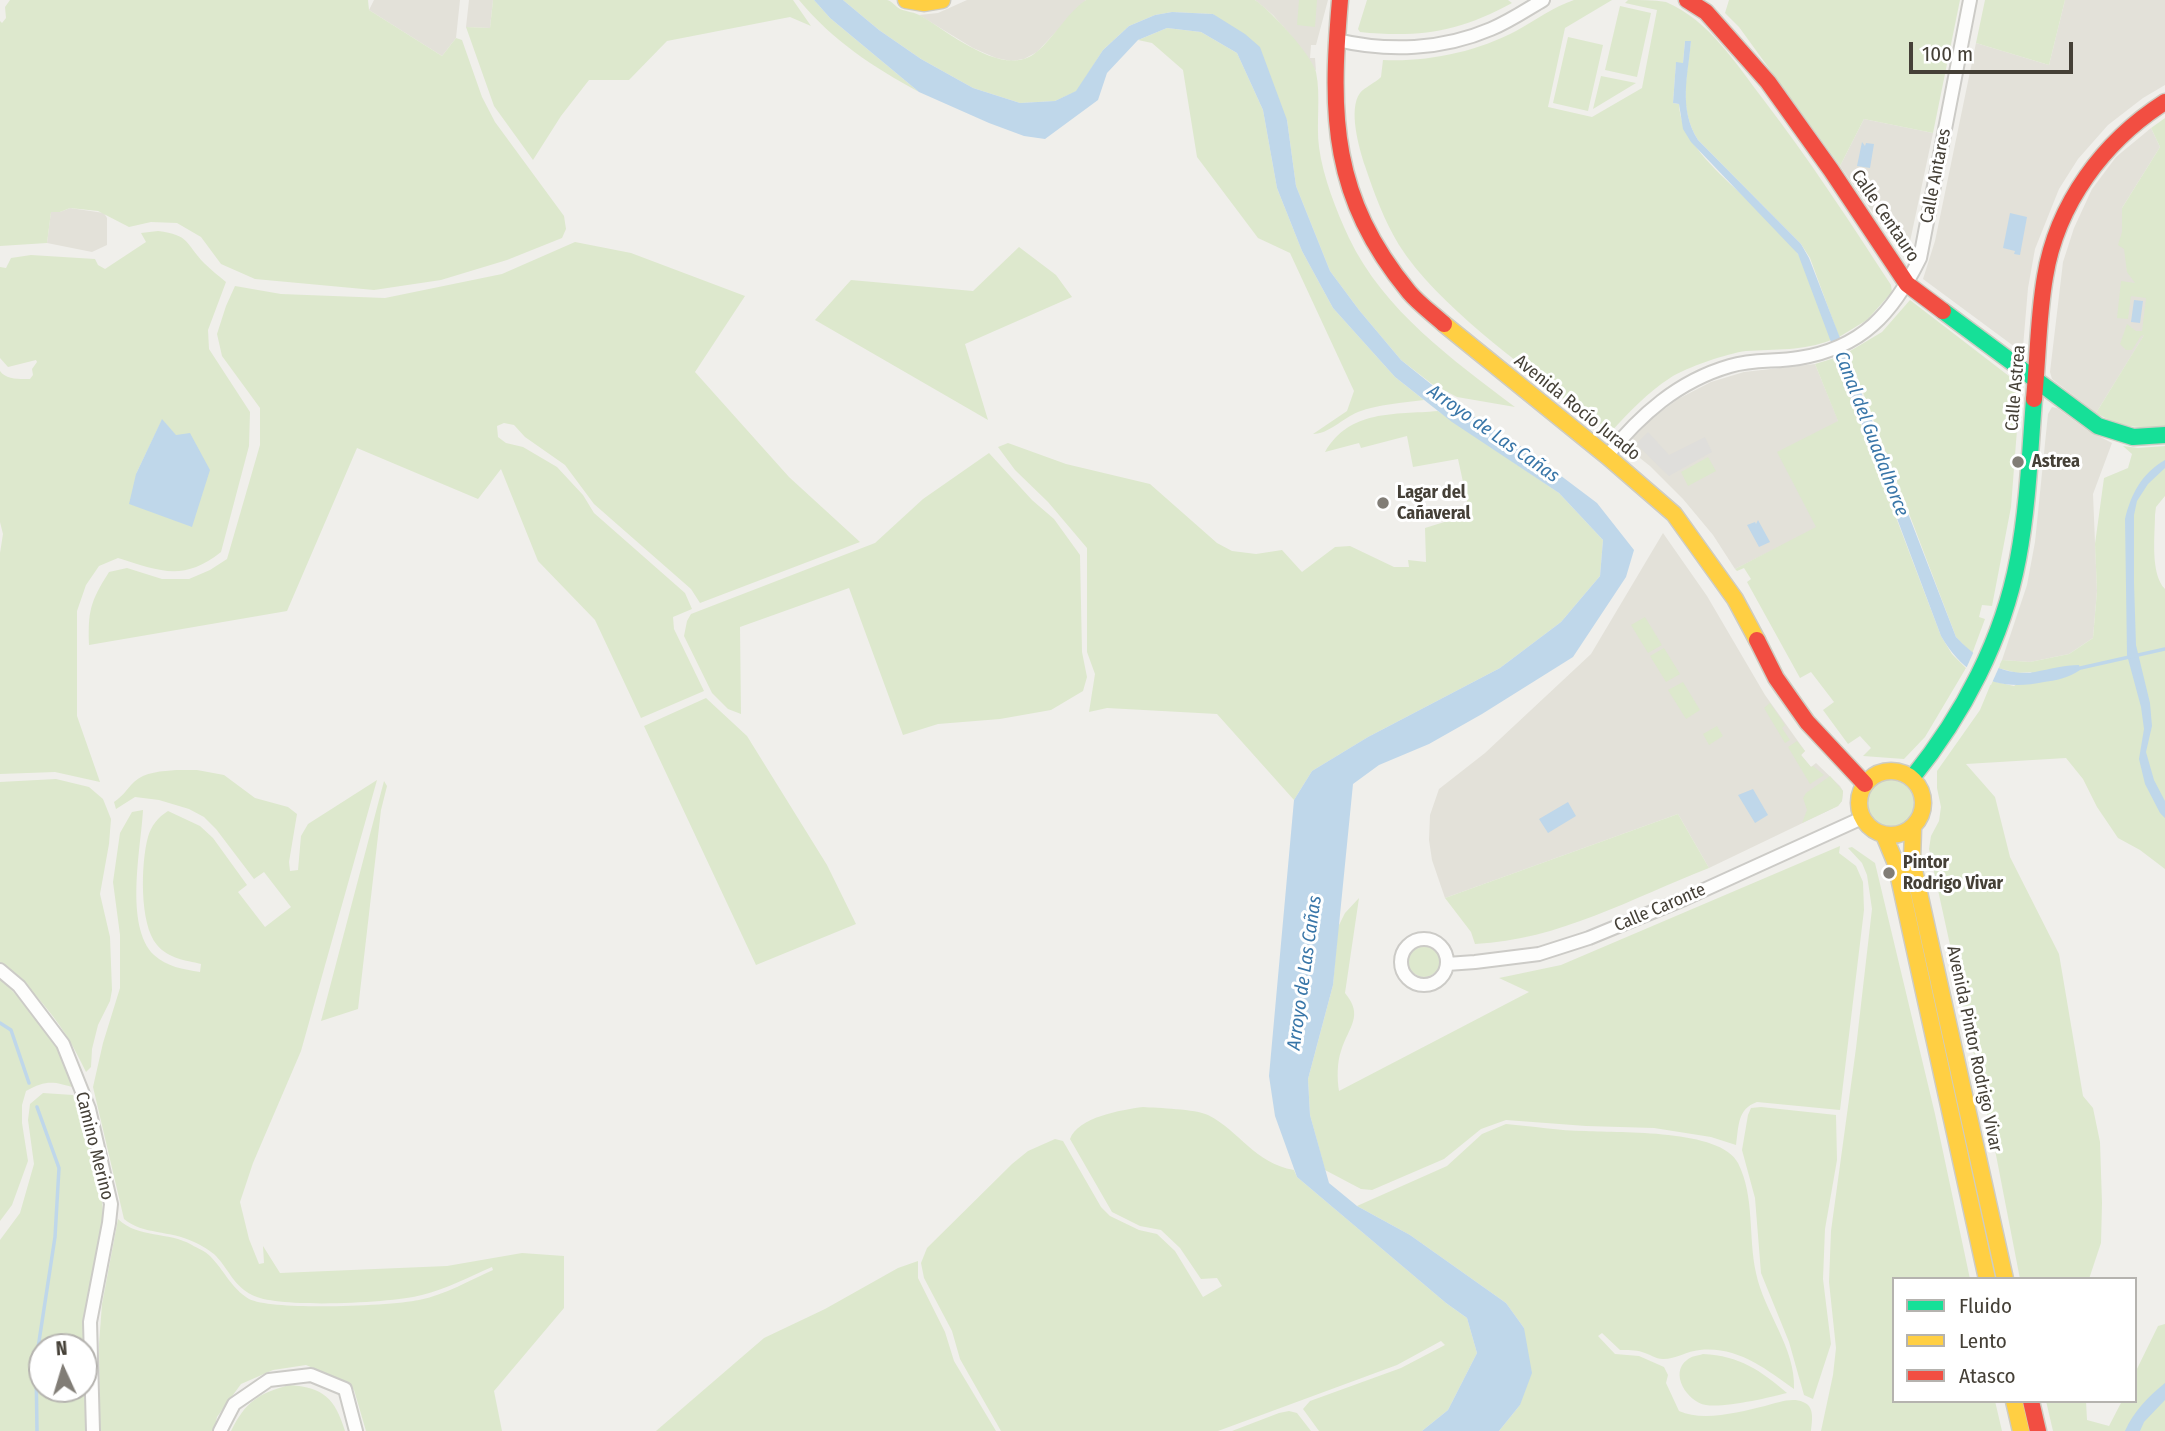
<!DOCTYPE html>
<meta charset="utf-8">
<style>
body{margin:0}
#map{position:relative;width:2165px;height:1431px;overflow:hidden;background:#f0efeb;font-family:"Fira Sans Condensed",sans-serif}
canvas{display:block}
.legend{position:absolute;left:1892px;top:1277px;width:245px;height:126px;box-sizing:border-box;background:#fff;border:2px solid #b5b3af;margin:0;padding:9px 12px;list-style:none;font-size:21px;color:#454037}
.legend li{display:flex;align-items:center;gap:14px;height:35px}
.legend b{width:35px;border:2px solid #b5b3af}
.north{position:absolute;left:28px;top:1333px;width:70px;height:70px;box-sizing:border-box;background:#fff;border:2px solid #b5b3af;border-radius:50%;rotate:356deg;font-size:19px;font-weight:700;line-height:28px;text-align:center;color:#454037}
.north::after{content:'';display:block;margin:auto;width:24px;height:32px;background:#817d76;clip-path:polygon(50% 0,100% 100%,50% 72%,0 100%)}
.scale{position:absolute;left:1909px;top:42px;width:164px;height:32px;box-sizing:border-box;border:4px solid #454037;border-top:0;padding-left:9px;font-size:21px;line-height:24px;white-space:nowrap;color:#454037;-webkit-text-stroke:5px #fff;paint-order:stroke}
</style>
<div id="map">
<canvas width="2165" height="1431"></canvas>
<ul class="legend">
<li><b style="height:9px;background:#16e098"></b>Fluido</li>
<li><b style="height:9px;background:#ffcf43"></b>Lento</li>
<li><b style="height:9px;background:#f24e42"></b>Atasco</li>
</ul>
<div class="north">N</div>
<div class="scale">100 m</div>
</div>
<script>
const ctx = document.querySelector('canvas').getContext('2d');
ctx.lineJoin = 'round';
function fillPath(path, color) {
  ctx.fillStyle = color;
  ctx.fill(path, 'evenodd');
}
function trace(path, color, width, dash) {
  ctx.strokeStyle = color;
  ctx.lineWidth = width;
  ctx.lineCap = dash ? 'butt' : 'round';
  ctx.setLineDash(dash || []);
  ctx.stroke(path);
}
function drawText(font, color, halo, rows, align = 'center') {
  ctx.font = font + ' "Fira Sans Condensed",sans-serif';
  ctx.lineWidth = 6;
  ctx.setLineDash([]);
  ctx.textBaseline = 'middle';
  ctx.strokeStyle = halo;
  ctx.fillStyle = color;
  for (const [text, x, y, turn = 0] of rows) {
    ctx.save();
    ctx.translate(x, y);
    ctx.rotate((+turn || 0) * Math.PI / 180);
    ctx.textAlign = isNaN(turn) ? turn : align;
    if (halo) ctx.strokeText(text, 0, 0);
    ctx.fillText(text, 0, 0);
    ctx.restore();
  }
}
const residential = new Path2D(`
 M374,0H460L456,38L442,56L369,10Z
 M469,0H493L490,28L466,27Z
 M967,0H1086L1037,52L1024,59L1011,61L996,58L973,48L919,15L938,13Z
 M1255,0H1328L1316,45H1311L1310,58H1315L1316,71L1293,38L1273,15Z
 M2065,0H2165V85L2143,98L2108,125L2078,159L2059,189L2035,249L2028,288L2023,347L2019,350L1923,279L1935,241L1976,43L2049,65Z
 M1864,119L1933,133L1908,251L1903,255L1840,166Z
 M2151,128L2160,147L2122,208L2161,308L2096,413L2052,379L2050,372L2063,262L2074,228L2092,189L2116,157Z
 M70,208L104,213L107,218V245L92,252L47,243L51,211L60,212Z
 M1815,364L1838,420L1817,528L1735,569L1713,535L1683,499L1650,466L1631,451L1628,446L1631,440L1651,419L1678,399L1711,382L1744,372Z
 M2052,407L2057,408L2087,430L2112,443L2093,494L2097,591L2093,638L2069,654L2030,662L2002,660L2027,585L2035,542L2048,414Z
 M1663,533L1707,596L1765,695L1805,751L1801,755L1811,767L1816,763L1840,786L1843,791L1842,801L1838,806L1709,868L1678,814L1445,898L1432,860L1429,840L1430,815L1439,789L1485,753L1591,654Z`);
const green = new Path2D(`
 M10,0H368L369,10L442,56L456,38L462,40L482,97L495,122L564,216L566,229L562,238L507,260L441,280L374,290L255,279L221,264L201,237L177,223L151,222L129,227L98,211L70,208L60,212H51L47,243L0,246V21L2,23L6,18L5,7Z
 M493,0H793L811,26L790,17L667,41L629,80H589L561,116L533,160L494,106L466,27L490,28Z
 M799,0H814L830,18L919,92C873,67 833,41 799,0Z
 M843,0C856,0 875,0 887,0C892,1 896,7 900,9C907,12 915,12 921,16C947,31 997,73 1029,57C1049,47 1064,15 1086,0H1255C1272,12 1311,54 1316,72C1321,95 1316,124 1319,147C1323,177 1336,210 1349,238C1384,311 1453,360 1515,407L1457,397L1432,384L1401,360L1359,310L1330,271L1296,186L1287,120L1213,14L1172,12L1155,15L1129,26L1103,50L1077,91L1055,101L1020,103L973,88L921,59L879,30Z
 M1299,0H1317L1315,27L1297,25Z
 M1367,0H1508L1512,3C1459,32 1419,38 1360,32L1358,29Z
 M1574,0H1612L1565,28L1548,107L1592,117L1642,88L1657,10L1625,3L1628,0C1640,0 1654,0 1666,2C1709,20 1736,64 1763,99C1809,159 1850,222 1891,285L1892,292L1867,320L1839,337L1810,258L1801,244L1698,140C1678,108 1687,77 1691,41H1685L1683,63H1676L1673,103L1679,104C1681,161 1770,206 1798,254C1814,279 1821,312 1831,340C1804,351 1775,349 1746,351C1728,353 1685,368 1670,378C1648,392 1628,413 1611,432L1591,417L1593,414L1582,404L1576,408C1520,363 1437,305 1399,245C1384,220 1374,193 1365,166C1359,148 1348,109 1360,93C1365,87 1375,83 1381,77L1383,60C1428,62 1476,52 1516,31C1536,20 1553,7 1574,0Z
 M1729,0H1960L1933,133L1864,119L1840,166L1739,27L1725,13Z
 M1985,0H2065L2049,65L1976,43Z
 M1620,6L1651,13L1637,77L1605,70Z
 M1167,28L1201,32L1237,53L1263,110L1277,188L1302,251L1333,308L1395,377L1424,400C1402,403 1379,404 1358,412C1343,418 1329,434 1313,434L1347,411L1354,391L1290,253L1258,238L1197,157L1183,70L1152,43L1138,40Z
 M1568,37L1603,45L1588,111L1553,103Z
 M1601,76L1636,83L1593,109Z
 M2165,118V426C2138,429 2119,427 2096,413L2144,335L2141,336L2132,350H2126L2120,344L2127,324L2136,331H2142L2146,298L2131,296L2128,319L2117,318L2121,281L2135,283L2127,272L2124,249L2118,245L2122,232V208L2160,147L2151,128Z
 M158,231C190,235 185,243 204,263C211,270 219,276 226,282L208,330L209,349L250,412L249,446L221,552C183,582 160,571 118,558L99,566L86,585L77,611V716L100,782L55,772L0,774V553L3,534L0,522V371C6,380 20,379 30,379L33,375L32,369L37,362L36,360L8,367L0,358V267L6,268L11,258L31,255L95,259L98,265L105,269L146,242L141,233ZM162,420L176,436L136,474Z
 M575,242L631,253L745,296L695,372L789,477L860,542L700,603L691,589L594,504L565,465L525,437L514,425L504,423L497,426L498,437L506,443L523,447L557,467L583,495L594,513L685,593L692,609L673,617L674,629L704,691L641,718L595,620L538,561L501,469L478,499L357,448L287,611L89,645C88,611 90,602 109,572L127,568L162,579H189L210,570L227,559L260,445V408L222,356L217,334L226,306L235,286L281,294L385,298L502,274Z
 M1019,247L1056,275L1072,297L965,344L988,420L815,320L851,280L973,291Z
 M1910,300L2018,383L2020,391L2011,507L1992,606L1982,605L1979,617L1985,619L1972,654L1956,637L1856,374L1850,368L1845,354L1882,332Z
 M1838,357L1844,373V380L1941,636L1952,654L1966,668L1925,737L1904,759L1863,756L1871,748L1860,736L1848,744L1823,710L1834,702L1811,672L1800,678L1747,582L1751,579L1744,568L1737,571L1735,569L1816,527L1777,452L1838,421L1815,364Z
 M1438,411L1559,493L1603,540L1600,576L1561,622L1500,668L1368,737L1312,771L1294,800L1217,714L1107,708L1089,712L1095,674L1087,652V548L1048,502L1015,470L998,447L1008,443L1066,464L1150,484L1217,543L1232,551L1256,554L1282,550L1302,572L1335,547L1350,546L1394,567H1409L1408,560L1426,562L1425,528L1470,514L1458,459L1413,467L1407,436L1361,448L1359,443L1325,452C1350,409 1394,415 1438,411Z
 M2123,446L2138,448L2165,446V496L2156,507L2155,515C2155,535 2150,574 2165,589V869L2140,850L2118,838L2097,807L2083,779L2066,758L1966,764L1995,797L2010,857L2059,954L2083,1096L2093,1108L2100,1142L2102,1203L2101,1243L2089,1279H2020L1996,1155L1929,849L1931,836L1939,821L1941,807L1937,788V771L1980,710L1992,681L2014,686L2032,672L2017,673L1998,668L2002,660L2030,662L2069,654L2093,638L2097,591L2095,544L2104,478L2128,468L2132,454Z
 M989,453L1032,500L1054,519L1080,555L1082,652L1087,677L1083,691L1051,710L1000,719L938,724L903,735L849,588L740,627L741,714L728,709L712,693L684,636L687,621L691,614L875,543L923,499Z
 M1708,457L1716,471L1688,486L1681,472Z
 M1645,617L1662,645L1648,653L1631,625Z
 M1664,648L1680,674L1666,682L1650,656Z
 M1683,682L1700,710L1686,719L1668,690Z
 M706,698L747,736L827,865L856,924L756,965L644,726Z
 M1770,703L1785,725L1782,728L1790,740L1785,743L1764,708Z
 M1717,726L1723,736L1709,745L1703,734Z
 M1797,741L1805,751L1801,755L1811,767L1813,766L1824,775L1810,784L1788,747Z
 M176,770H197L224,775L255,798L288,807L297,814L289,862L290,871L298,870L301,836L308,824L377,780L301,1051L253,1163L240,1202L249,1239L259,1264L264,1263L263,1246L280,1273L447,1266L522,1253L564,1256V1308L494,1391L502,1431H366L354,1390L338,1379L306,1365L273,1370L241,1384L217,1417L214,1431H100L99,1344L102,1304L118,1219C139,1239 168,1231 192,1245C197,1248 205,1251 210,1256C224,1270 231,1288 249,1299C273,1311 390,1306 419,1300C445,1295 470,1280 493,1270L492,1267C469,1277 446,1289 422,1295C392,1303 278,1309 252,1295C234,1286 229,1270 216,1256C211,1251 201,1245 194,1242C170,1230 143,1235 124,1219L93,1087L103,1043L120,988V935L113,882L120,833L132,812L143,810C141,848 124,926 154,955C167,967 183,969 200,972L201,964C185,960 169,959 157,945C139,924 141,862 148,837C151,826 158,817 168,811L200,826L213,838L247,885L238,892L265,927L291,907L264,872L254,879L216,829L204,817L189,809L159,800L135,797L116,809L114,802C124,795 126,790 134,782C144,772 163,771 176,770Z
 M1830,776L1843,791L1842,801L1838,806L1802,823L1807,810L1803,798L1806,793Z
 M56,779L89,787L103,799L111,819L109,844L100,894L110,937L112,990L110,1001L98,1025L92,1049L91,1067L86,1072C64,1025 40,996 0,962V782Z
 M1866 804a24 24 0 1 1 48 0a24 24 0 1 1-48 0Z
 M384,781L387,786L381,810L358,1009L321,1021Z
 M1678,814L1709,868C1632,898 1559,940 1475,944L1471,932L1445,898Z
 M1840,846L1839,853L1856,866L1863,882L1864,910L1840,1110L1757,1102C1737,1109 1739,1126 1736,1145L1711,1137L1654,1128L1586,1126L1506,1120L1481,1129L1444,1159L1372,1190L1361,1189L1325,1170L1310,1115L1308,1079L1333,985L1338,927L1345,913L1359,898L1345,993C1364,1016 1349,1026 1341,1051C1337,1062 1337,1079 1339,1091L1529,992L1499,978L1561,965Z
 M1852,847L1875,863L1935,1114L1970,1279H1894V1401H1995L2002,1431H1821L1833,1375L1836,1348L1829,1282L1831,1231L1856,1048L1872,909L1867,875L1862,863L1848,848Z
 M1408 961a16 16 0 1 1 32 0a16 16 0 1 1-32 0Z
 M0,978L43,1023L62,1053L75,1088C53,1081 46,1080 26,1091L22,1105V1123L28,1161L12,1205L0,1221Z
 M43,1093L73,1095L87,1136L102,1196L103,1219L85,1320L86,1431H0V1240L20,1213L34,1164L28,1120L30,1104ZM42,1347H84V1389H42Z
 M1143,1107C1158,1108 1195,1109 1208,1115C1241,1132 1254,1163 1294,1170L1297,1177L1446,1303L1467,1318L1477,1353L1448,1410L1422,1431H1319L1303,1409L1310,1401L1401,1368L1445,1345L1441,1341L1397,1365L1218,1431H1001L960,1359L952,1331L924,1278L921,1263L927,1248L1012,1164L1028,1151L1055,1139L1063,1141L1101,1207L1110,1216L1139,1230L1157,1234L1175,1251L1203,1297L1222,1286L1217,1278L1201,1279L1180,1248L1161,1230L1140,1226L1112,1212L1070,1139C1078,1117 1121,1110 1143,1107Z
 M1761,1107L1836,1115L1837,1160L1825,1229L1823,1279L1831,1344L1813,1399L1804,1395L1789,1342L1761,1273L1755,1198L1742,1150L1748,1115L1751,1108Z
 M1506,1124C1532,1126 1559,1131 1586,1131C1620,1133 1721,1129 1738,1163C1755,1197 1748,1236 1756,1273C1764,1312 1796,1348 1794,1389C1766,1369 1737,1346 1700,1350C1687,1351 1676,1359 1663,1359C1655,1359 1650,1354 1642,1352C1636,1350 1627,1350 1620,1350L1602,1333L1598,1336L1615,1354L1639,1356L1664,1367L1668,1375L1666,1383L1679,1411C1703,1422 1740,1412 1765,1406C1777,1403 1792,1397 1803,1402C1815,1406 1812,1421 1811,1431H1499L1520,1405L1524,1328L1506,1303L1410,1235L1357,1206L1447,1166L1482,1134Z
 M918,1261V1278L945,1332L954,1361L996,1431H656L764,1338L825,1309L898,1268Z
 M2165,1324V1431H2053L2046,1401H2086L2087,1420L2109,1426L2122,1401H2135V1373L2158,1326Z
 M1703,1354C1740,1356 1760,1370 1787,1393C1768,1398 1724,1408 1706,1405C1687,1402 1669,1373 1687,1360C1691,1356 1697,1356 1703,1354Z
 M289,1385C323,1387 335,1398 345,1431H231C246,1401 258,1394 289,1385Z
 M1289,1411L1297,1413L1311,1431H1232L1279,1413Z`);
const parking = new Path2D(`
 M1648,432L1669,455L1705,437L1712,452L1669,476L1636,444Z`);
const water = new Path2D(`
 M814,0H843L879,30L921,59L973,88L1020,103L1055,101L1076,91L1103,50L1129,26L1155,15L1172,12L1213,14L1245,34L1260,47L1287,120L1296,186L1330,271L1359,310L1401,360L1462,409L1528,451L1597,503L1634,550L1626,577L1573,657L1482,714L1429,744L1379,765L1353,784L1333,985L1308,1079L1310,1115L1329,1183L1357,1206L1410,1235L1506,1303L1524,1328L1532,1373L1520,1405L1499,1431H1422L1448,1410L1477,1353L1467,1318L1446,1303L1297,1177L1275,1116L1269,1076L1294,800L1312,771L1368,737L1500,668L1561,622L1600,576L1603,540L1559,493L1452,422L1395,377L1333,308L1302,251L1277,188L1263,110L1237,53L1201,32L1167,28L1138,40L1107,73L1098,100L1045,139L1024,136L989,123L919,92L830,18Z
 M1685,41H1691C1688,76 1678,108 1698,140L1801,244L1809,258L1956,637C1977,659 2003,677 2035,672C2050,669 2064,665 2079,665L2080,670C2068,678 2058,680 2044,682C1998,692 1965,677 1941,636L1798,254L1691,142L1683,129L1679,104L1673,103L1676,62L1683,63Z
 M1862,142L1865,146L1866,143L1874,144L1870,168L1857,166Z
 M2010,213L2027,217L2020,255L2014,254L2015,251L2003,248Z
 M2134,300L2143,301L2140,323L2131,322Z
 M162,419L176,435L190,433L210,470L192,527L129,504L136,474Z
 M2165,460V468L2148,484L2137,501L2134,515V583L2136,645L2150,703L2152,726L2146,752L2154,780L2165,801V818L2160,813L2145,784L2139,759L2144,729L2141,707L2127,655L2125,519C2131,494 2142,473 2165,460Z
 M1758,520L1770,542L1759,547L1747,525L1755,522L1756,524Z
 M1753,789L1768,815L1755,823L1738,795Z
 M1568,802L1576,816L1548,833L1539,819Z
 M2165,1383V1400L2144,1422L2140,1431H2125C2134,1411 2148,1397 2165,1383Z`);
const pier = new Path2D(`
 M1974,651L2000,665L1991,685L1965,671Z`);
const stream = new Path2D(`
 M2076,669L2165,649
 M0,1023L11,1030L29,1083
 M37,1431L36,1361L55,1237L59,1168L37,1107`);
const street = new Path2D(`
 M1337,40C1388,52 1442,50 1491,29C1510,21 1526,10 1543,0
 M1607,456C1640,415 1678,381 1730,366C1753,359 1776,362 1799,358C1862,348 1893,313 1920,258L1970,0
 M1401 962a23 23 0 1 1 46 0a23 23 0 1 1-46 0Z
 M1447,964L1475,962L1539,954L1589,938L1684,899L1862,818
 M0,970L19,986L63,1044L89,1109L111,1204L109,1223L90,1322L93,1431
 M220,1431L234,1404L269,1380L311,1375L345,1389L356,1431`);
const fast = new Path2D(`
 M1943,311L2098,426L2133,437L2165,435
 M1912,778C1963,715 2003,639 2018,559C2028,506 2030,452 2034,399`);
const slow = new Path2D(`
 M906,0L924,3L942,0
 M1444,324L1607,456L1674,514L1735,599L1757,640
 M1859 803a32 32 0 1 1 64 0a32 32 0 1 1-64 0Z
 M1913,828L1912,861L2005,1279
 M1884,835L1896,864L1987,1279
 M2014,1401L2021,1431`);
const jam = new Path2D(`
 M1340,0C1330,116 1331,197 1409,292C1419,304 1433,314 1444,324
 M1687,0L1706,12L1768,82L1831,170L1907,284L1943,311
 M2034,399C2038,359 2038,317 2045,277C2057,203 2104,141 2165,102
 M1757,640L1776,678L1807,722L1865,784
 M2031,1401L2038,1431`);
const markers = [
 [2018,462,7,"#817d76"],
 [1383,503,7,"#817d76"],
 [1889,873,7,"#817d76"]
];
const streetNames = [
 ["Calle Antares",1936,176,-79],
 ["Calle Centauro",1885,216,56],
 ["Calle Astrea",2016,388,-85],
 ["Avenida Rocío Jurado",1577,408,39],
 ["Calle Caronte",1660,908,-23],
 ["Avenida Pintor Rodrigo Vivar",1974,1049,78],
 ["Camino Merino",94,1146,76]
];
const poiNames = [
 ["Astrea",2032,462],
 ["Lagar del",1397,493],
 ["Cañaveral",1397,514],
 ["Pintor",1903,863],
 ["Rodrigo Vivar",1903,884]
];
const waterNames = [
 ["Arroyo de Las Cañas",1493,434,35],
 ["Canal del Guadalhorce",1871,434,69],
 ["Arroyo de Las Cañas",1305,973,-82]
];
fillPath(residential, '#e3e1d9');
fillPath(green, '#dde8cd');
fillPath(parking, '#dfdedb');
fillPath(water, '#bfd7ea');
fillPath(pier, '#f0efeb');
trace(stream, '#bfd7ea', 3.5);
trace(street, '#cccbc7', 16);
trace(fast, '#ceccc2', 19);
trace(slow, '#ceccc2', 19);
trace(jam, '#ceccc2', 19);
trace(street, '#fdfdfc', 12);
trace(fast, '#16e098', 16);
trace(slow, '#ffcf43', 16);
trace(jam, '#f24e42', 16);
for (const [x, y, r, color] of markers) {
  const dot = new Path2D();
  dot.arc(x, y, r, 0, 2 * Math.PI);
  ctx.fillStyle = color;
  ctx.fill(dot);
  trace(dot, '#fff', 2.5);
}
drawText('18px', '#454037', '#fff', streetNames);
drawText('bold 18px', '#454037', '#fff', poiNames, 'left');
drawText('italic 19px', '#3976a8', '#fff', waterNames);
</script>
